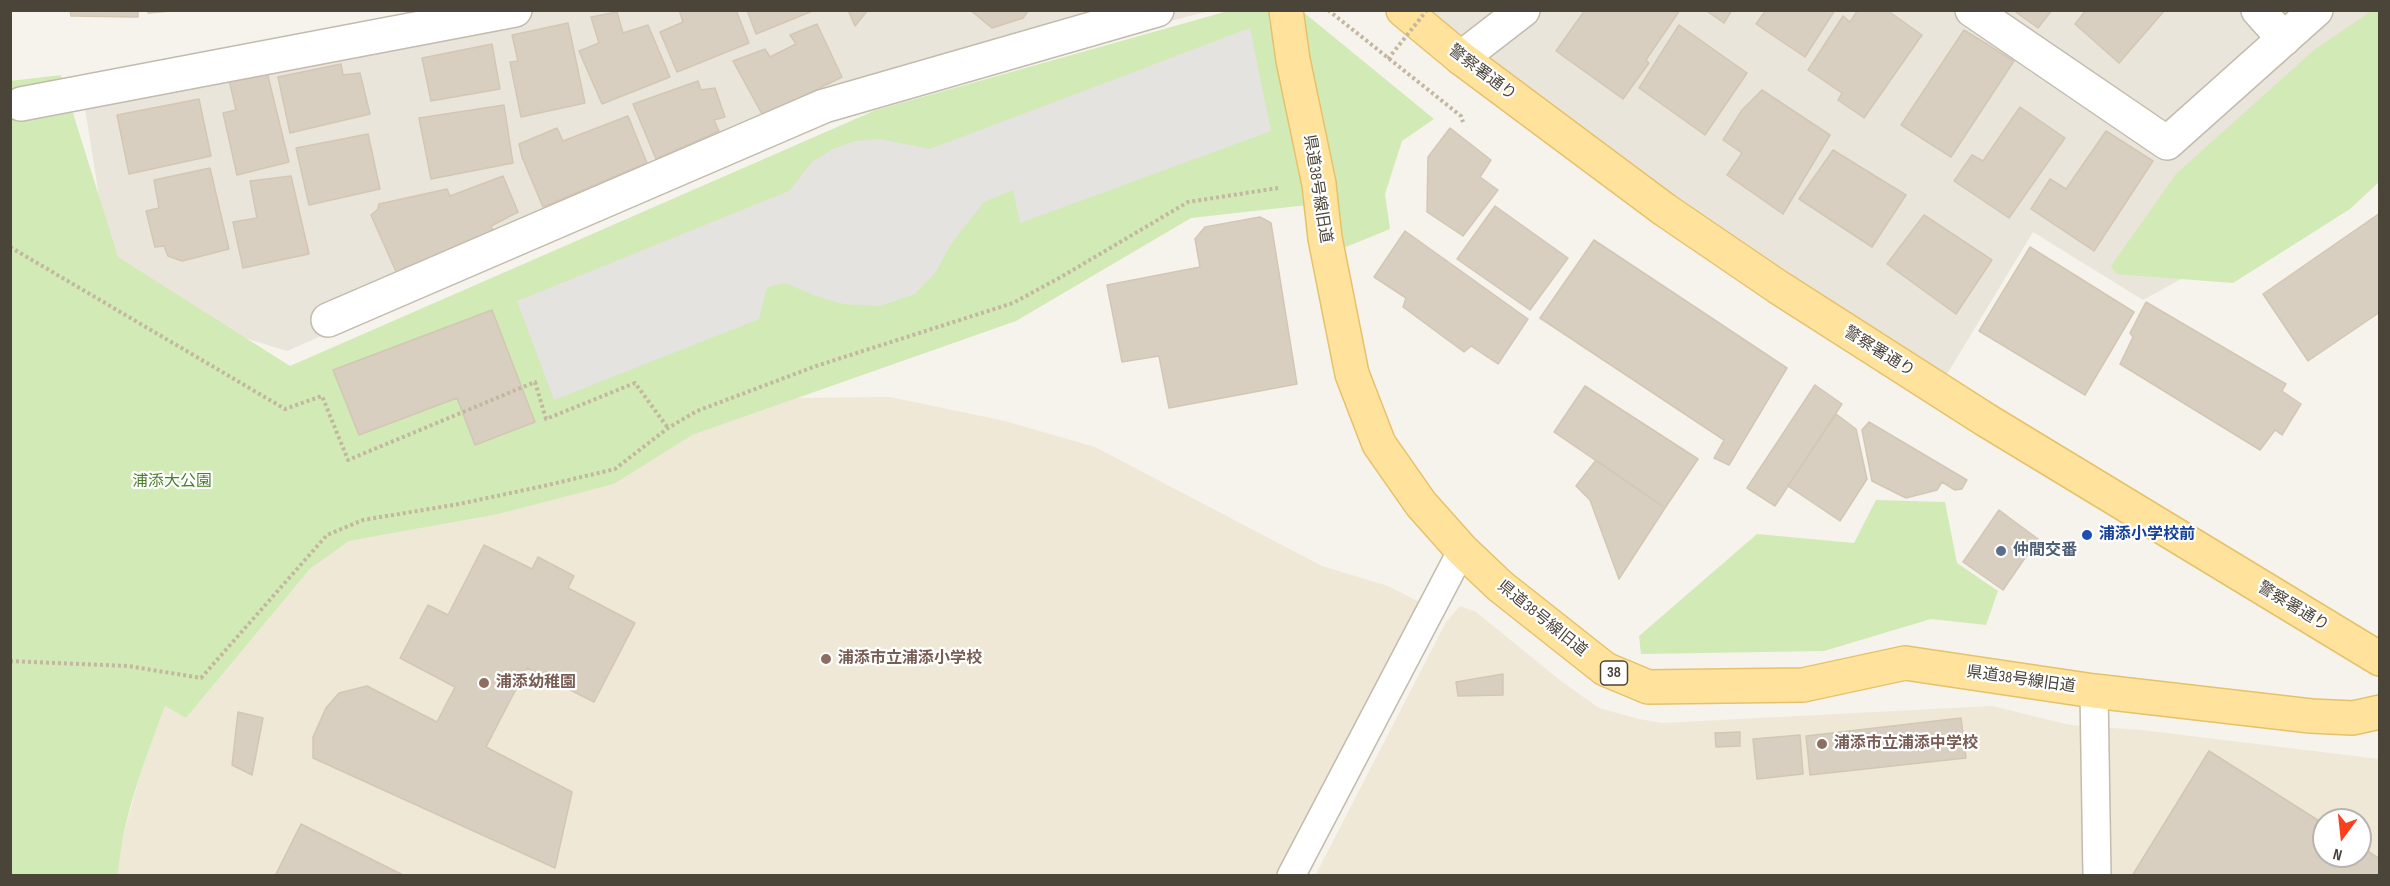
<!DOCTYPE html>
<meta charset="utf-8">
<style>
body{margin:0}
#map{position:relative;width:2390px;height:886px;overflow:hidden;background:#f6f3ec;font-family:"Sofia Sans Condensed",sans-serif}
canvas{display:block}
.frame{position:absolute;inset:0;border:12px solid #4b4439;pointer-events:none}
.north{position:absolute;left:2312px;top:808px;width:60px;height:60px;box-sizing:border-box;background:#fff;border:2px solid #b7b4b0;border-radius:50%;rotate:195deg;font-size:16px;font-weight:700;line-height:24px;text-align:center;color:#4b4439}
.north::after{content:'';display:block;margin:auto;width:21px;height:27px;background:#fc3f1d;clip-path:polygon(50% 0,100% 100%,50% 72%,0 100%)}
</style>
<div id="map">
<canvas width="2390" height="886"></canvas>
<div class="frame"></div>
<div class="north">N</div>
</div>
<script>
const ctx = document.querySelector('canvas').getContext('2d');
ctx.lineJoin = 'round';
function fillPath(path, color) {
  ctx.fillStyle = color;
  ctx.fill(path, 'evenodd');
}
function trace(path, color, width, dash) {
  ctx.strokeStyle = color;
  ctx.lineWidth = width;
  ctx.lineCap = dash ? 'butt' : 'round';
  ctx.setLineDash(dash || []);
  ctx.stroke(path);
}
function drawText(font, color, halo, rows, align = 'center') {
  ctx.font = font + ' "Sofia Sans Condensed","Noto Sans JP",sans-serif';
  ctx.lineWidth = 4.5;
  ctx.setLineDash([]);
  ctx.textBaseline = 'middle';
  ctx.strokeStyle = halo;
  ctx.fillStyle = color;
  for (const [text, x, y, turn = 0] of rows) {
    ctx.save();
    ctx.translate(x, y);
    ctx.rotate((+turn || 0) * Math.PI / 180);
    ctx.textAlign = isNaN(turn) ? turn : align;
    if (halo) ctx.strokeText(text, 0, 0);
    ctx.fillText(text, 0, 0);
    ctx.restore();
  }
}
const residential = new Path2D(`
 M428,11H1209L1032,57L821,118L287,351L166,314L111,272L81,83Z
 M1413,11H2379V170L2143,300L2033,232L1932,399Z`);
const education = new Path2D(`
 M890,397L1005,421L1095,447L1322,566L1388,586L1441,613L1308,875L118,876L119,851L141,772L165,706L186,718L310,569L349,541L499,514L614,484L691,435L797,398Z
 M1460,606L1476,612L1561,681L1599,708L1639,719L1662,723L1992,706L2070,725L2142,730L2379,759V875L1315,876L1446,622ZM2324,820H2360V856H2324Z`);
const green = new Path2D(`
 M2373,10L2380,11L2379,182L2350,209L2233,283L2116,274L2111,266L2176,174L2314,50Z
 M1228,11H1302L1434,119L1402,141L1385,194L1390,229L1341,249L1334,202L1191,218L1016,321L692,435L614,484L499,514L349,541L310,569L186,718L165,706C145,761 122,817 118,875L11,876L10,81L61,75L118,257L290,366L876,110Z
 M1876,500L1945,502L1957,563L1998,591L1986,625L1931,619L1824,651L1641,654L1639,636L1757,534L1854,543Z`);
const parking = new Path2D(`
 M1250,28L1271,131L1020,223L1013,190L984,202L951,244L935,273L915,294L880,306L843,304L816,296L785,283L767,287L759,319L554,400L517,301L789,191L813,161L833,149L855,141L880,139L930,149Z`);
const building = new Path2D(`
 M70,10H138V17L71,16Z
 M148,10H183L148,13Z
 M679,10H736L749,43L677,72L660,32L683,22Z
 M747,10H815L756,34Z
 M848,10H868L855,26Z
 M970,10H1029L1023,18L992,28Z
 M1585,10H1680L1646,60L1649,63L1623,99L1556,51Z
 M1705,10H1732L1724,23Z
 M1766,10H1835L1805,57L1756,24Z
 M1858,10H1892L1891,13L1922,35L1864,118L1838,100L1842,93L1808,70L1843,16L1850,22Z
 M2013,10H2052L2038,28Z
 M2086,10H2165L2119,63L2075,24Z
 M617,12L623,33L648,25L670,77L602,104L579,51L599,43L591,17Z
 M568,23L585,103L521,117L510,62L518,61L512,35Z
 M817,24L842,77L763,116L733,61L765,49L770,57L796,44L790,35Z
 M1679,25L1747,73L1705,135L1639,88Z
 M1964,30L2014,61L1951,157L1901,125Z
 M492,44L500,89L431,101L422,58Z
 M341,64L343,75L360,73L370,114L290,133L278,77Z
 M267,72L289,162L237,175L223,113L236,110L229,80Z
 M698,81L701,90L715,88L725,117L714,120L719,131L656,159L633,104Z
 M1762,90L1830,135L1783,214L1727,175L1742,153L1723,140L1742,110Z
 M199,99L211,156L129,174L117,115Z
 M504,105L513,163L431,179L419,118Z
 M2020,107L2065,138L2009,218L1954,181L1972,155L1983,161Z
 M628,116L647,163L543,207L522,157L519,144L557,128L563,141Z
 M1450,128L1491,160L1480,177L1498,190L1463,236L1427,212L1428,157Z
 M2106,131L2153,161L2094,251L2031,209L2050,179L2066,189Z
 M368,134L380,189L309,205L296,148Z
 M1833,150L1906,195L1872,247L1799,199Z
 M210,168L229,249L182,261L168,256L164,246L155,247L146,211L159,208L154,180Z
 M291,176L309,254L243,268L233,222L257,218L250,181Z
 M503,176L518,212L491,226L494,233L397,274L371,215L378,209L379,204L447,189L450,196Z
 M1495,206L1568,258L1530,310L1457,259Z
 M2380,213V312L2308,361L2263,294Z
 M1924,215L1992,260L1956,314L1887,264Z
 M1260,217L1271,223L1297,384L1169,408L1159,356L1122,362L1107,285L1200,267L1195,239L1205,227Z
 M1405,231L1528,319L1498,364L1471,346L1464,352L1403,307L1406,298L1374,277Z
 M1594,240L1787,368L1729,465L1714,458L1724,440L1540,318Z
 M2030,247L2134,312L2085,395L1979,331Z
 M2146,302L2286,384L2282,391L2301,404L2282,435L2275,430L2260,450L2120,364L2133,337L2130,333Z
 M492,310L535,422L475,445L457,398L359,435L333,370Z
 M1815,385L1842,404L1775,506L1747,488Z
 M1585,386L1698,459L1665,508L1554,432Z
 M1836,414L1856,429L1867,479L1840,521L1788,486Z
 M1869,422L1967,480L1962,489L1955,490L1942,482L1937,490L1906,498L1872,481L1862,430Z
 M1596,460L1665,508L1619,579L1590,500L1576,486Z
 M1999,510L2038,539L2003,590L1963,562Z
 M484,545L532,569L538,557L574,576L568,588L635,623L594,702L527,668L486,747L572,792L555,868L313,758V737L326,708L339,693L367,686L437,722L455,687L400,658L428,605L448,615Z
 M1503,674V695L1458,696L1456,682Z
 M238,712L263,718L252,775L232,765Z
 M1961,718L1966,758L1810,775L1806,736Z
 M1740,732V746L1716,747L1715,733Z
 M1800,735L1803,774L1757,779L1753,739Z
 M2209,751L2324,824V856H2360V846L2380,859V876H2132Z
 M301,824L405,876H275Z`);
const path = new Path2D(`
 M1328,10L1461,116L1463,122
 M10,247L285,409L322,396L348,460L535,382L546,419L635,383L668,428
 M10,661L128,666L201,678L327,535L363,520L459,504L548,485L615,469L668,428L697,411L816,366L1013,303L1061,277L1188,202L1278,188`);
const service = new Path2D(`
 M2094,691L2097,876
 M1291,876L1462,550`);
const minor = new Path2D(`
 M1972,10L2167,143L2316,10
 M2258,10L2284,39
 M1461,58L1523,10
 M21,104L515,10
 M328,320L824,106L1157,10`);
const primary = new Path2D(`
 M1286,10L1293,60L1319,184L1325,238L1352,374L1379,444L1421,504L1462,550L1500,586L1605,669L1648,687L1803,685L1905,663L2094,691L2311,716L2353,718L2380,712
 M1403,10L1461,58L1665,210L1778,287L1986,420L2380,659`);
const pathBridge = new Path2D(`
 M1388,59L1427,10`);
const markers = [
 [2087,535,6,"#1a4fb4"],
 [2001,551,6,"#5c6f8a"],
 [826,659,6,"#8d6e63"],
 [484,683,6,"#8d6e63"],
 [1822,744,6,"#8d6e63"]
];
const shields = [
 [1614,673,27]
];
const shieldNames = [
 ["38",1614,673]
];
const streetNames = [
 ["警察署通り",1482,73,37],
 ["県道38号線旧道",1317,189,81],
 ["警察署通り",1879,352,32],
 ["警察署通り",2293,607,31],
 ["県道38号線旧道",1542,619,39],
 ["県道38号線旧道",2021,680,8]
];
const parkNames = [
 ["浦添大公園",172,482]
];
const transitNames = [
 ["浦添小学校前",2099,535]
];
const serviceNames = [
 ["仲間交番",2013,551]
];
const educationNames = [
 ["浦添市立浦添小学校",838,659],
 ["浦添幼稚園",496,683],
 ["浦添市立浦添中学校",1834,744]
];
fillPath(residential, '#eae5da');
fillPath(education, '#efe8d6');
fillPath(green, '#d2eab5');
fillPath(parking, '#e5e3e0');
fillPath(building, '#d8cfc1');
trace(building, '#d3c7b4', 1.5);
trace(service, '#c2bbae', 30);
trace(minor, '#c2bbae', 36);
trace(primary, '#e6c16a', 36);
trace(path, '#c4b79f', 4, [3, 3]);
trace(service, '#fff', 27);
trace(minor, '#fff', 33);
trace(primary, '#ffe39c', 33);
trace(pathBridge, '#c4b79f', 4, [3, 3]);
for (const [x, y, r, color] of markers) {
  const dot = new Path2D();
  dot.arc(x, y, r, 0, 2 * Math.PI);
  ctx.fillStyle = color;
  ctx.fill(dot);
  trace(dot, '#fff', 2);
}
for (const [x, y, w] of shields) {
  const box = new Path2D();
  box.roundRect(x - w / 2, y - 12, w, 24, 4.5);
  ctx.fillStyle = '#fff';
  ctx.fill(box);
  trace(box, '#4b4439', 1.5);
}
drawText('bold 15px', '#4b4439', null, shieldNames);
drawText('16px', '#4b4439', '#fff', streetNames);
drawText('16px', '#4a7f2a', '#fff', parkNames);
drawText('bold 16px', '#164399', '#fff', transitNames, 'left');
drawText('bold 16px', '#4e5e75', '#fff', serviceNames, 'left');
drawText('bold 16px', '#785e54', '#fff', educationNames, 'left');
</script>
